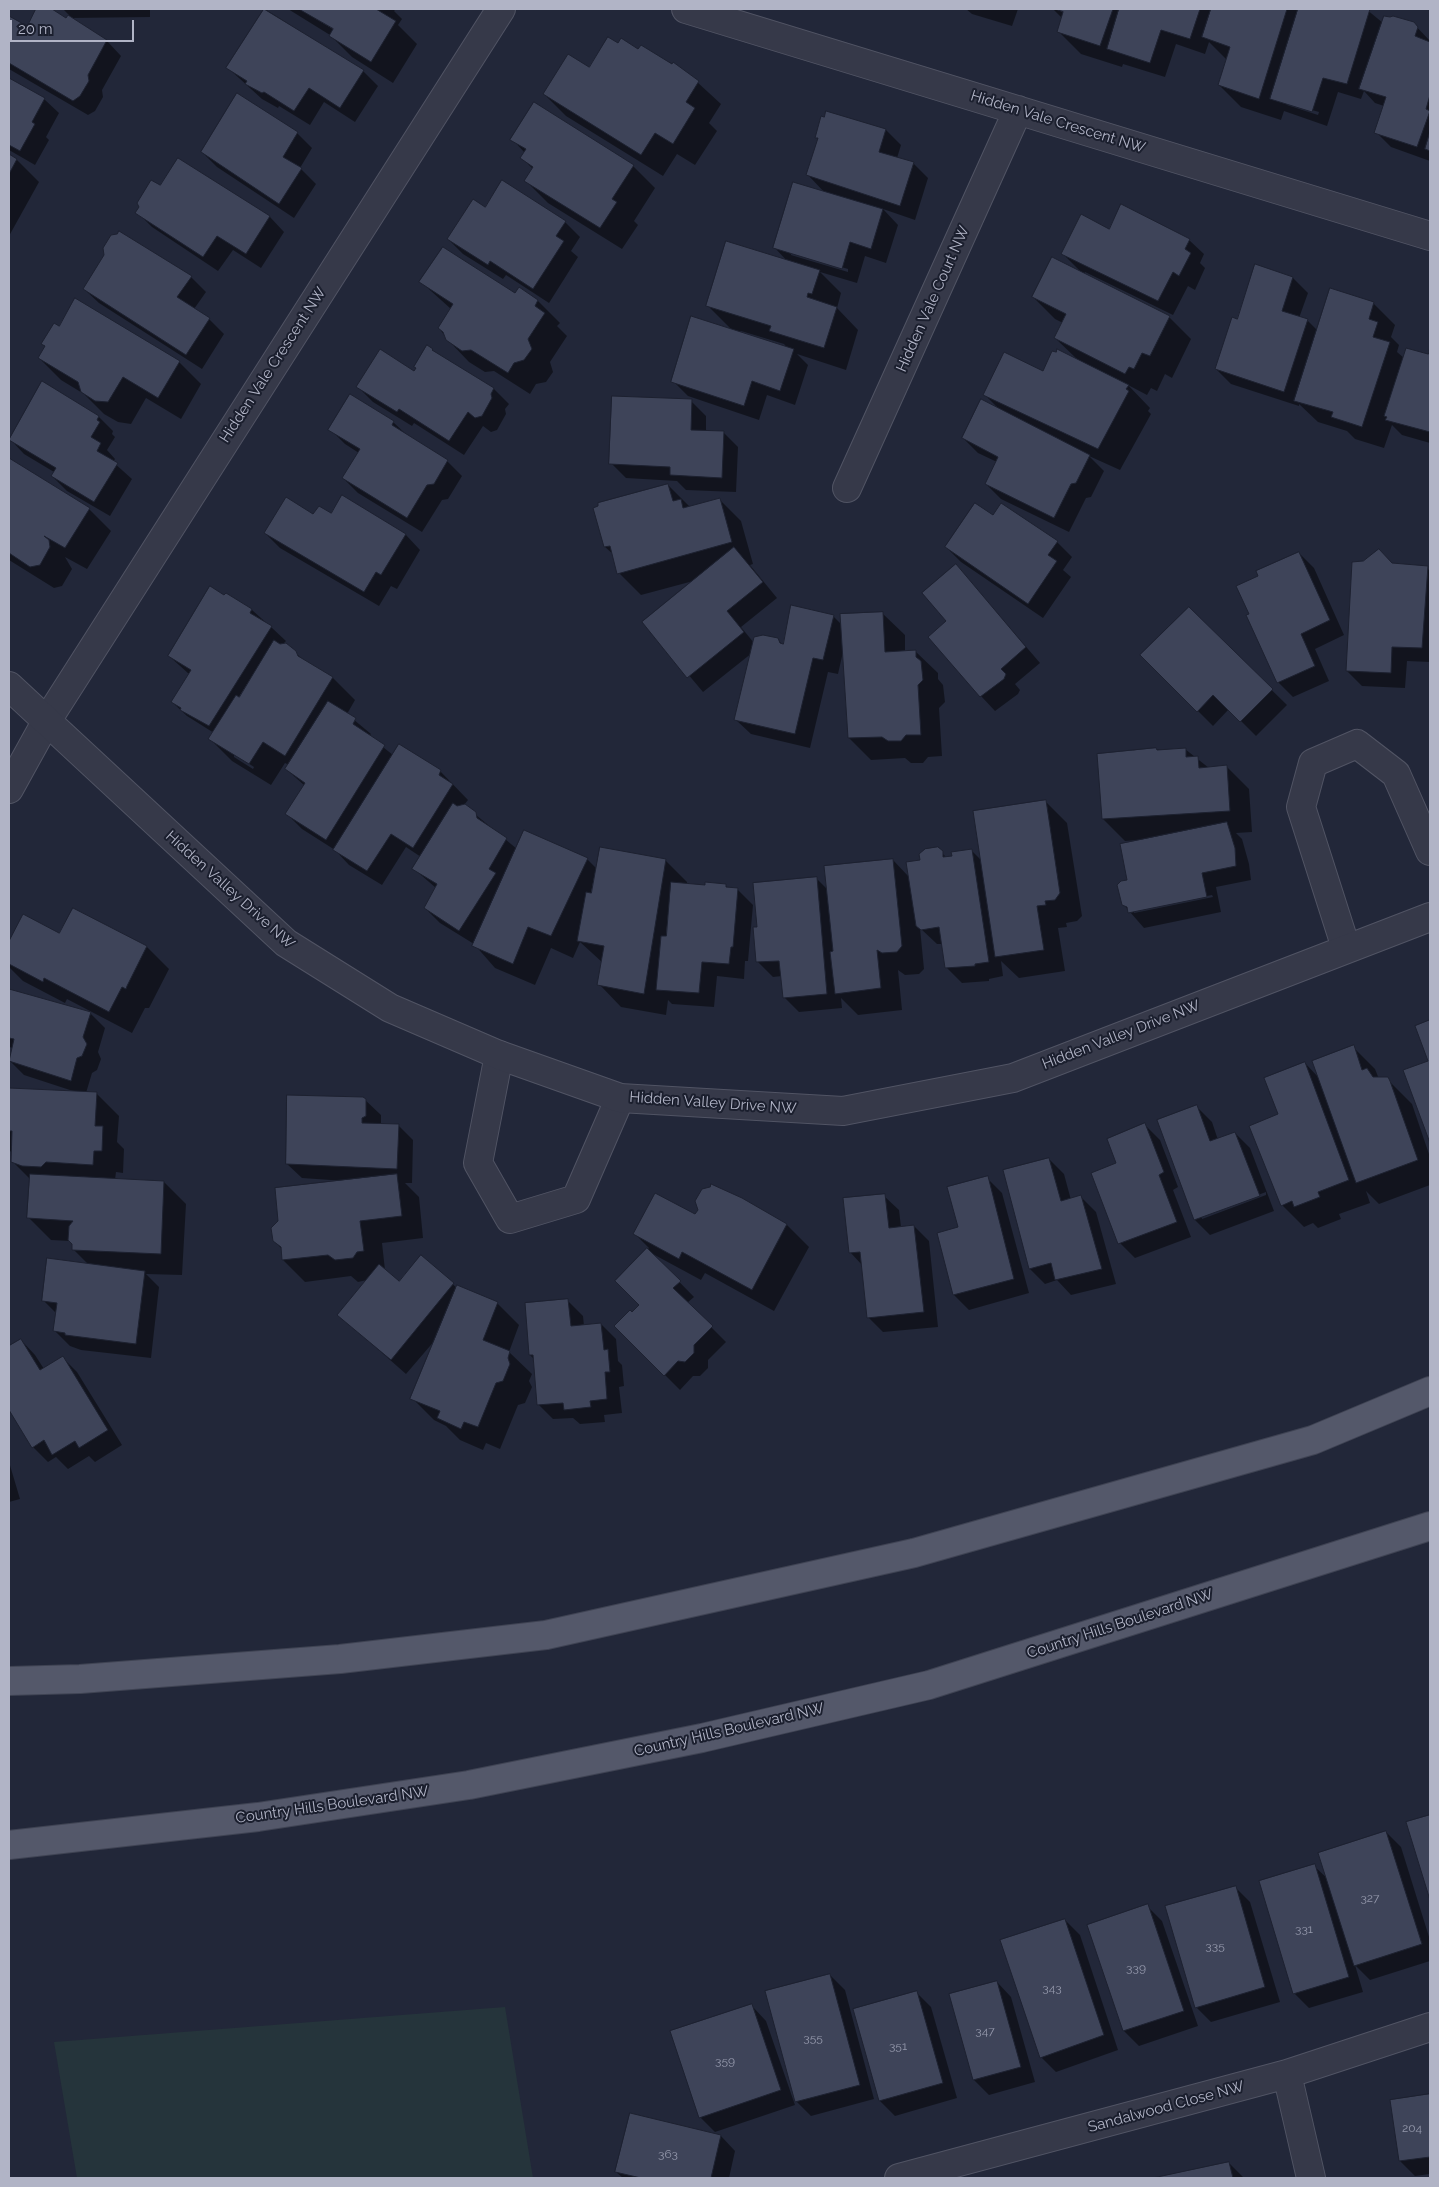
<!DOCTYPE html>
<style>
body{margin:0}
#map{position:relative;width:1439px;height:2187px;overflow:hidden;background:#222739;font-family:Raleway,sans-serif}
canvas{display:block}
.frame{position:absolute;inset:0;border:10px solid #b1b4c6;pointer-events:none}
.scale{position:absolute;left:10px;top:20px;width:124px;height:22px;box-sizing:border-box;border:2px solid #b1b4c6;border-top:0;padding-left:6px;font-size:15px;line-height:18px;white-space:nowrap;color:#b1b4c6;-webkit-text-stroke:4px #1b1f2e;paint-order:stroke}
</style>
<div id="map">
<canvas width="1439" height="2187"></canvas>
<div class="frame"></div>
<div class="scale">20 m</div>
</div>
<script>
const ctx = document.querySelector('canvas').getContext('2d');
ctx.lineJoin = 'round';
function fillPath(path, color) {
  ctx.fillStyle = color;
  ctx.fill(path, 'evenodd');
}
function trace(path, color, width, dash) {
  ctx.strokeStyle = color;
  ctx.lineWidth = width;
  ctx.lineCap = dash ? 'butt' : 'round';
  ctx.setLineDash(dash || []);
  ctx.stroke(path);
}
function drawText(font, color, halo, rows, align = 'center') {
  ctx.font = font + ' Raleway,sans-serif';
  ctx.lineWidth = 4;
  ctx.setLineDash([]);
  ctx.textBaseline = 'middle';
  ctx.strokeStyle = halo;
  ctx.fillStyle = color;
  for (const [text, x, y, turn = 0] of rows) {
    ctx.save();
    ctx.translate(x, y);
    ctx.rotate((+turn || 0) * Math.PI / 180);
    ctx.textAlign = isNaN(turn) ? turn : align;
    if (halo) ctx.strokeText(text, 0, 0);
    ctx.fillText(text, 0, 0);
    ctx.restore();
  }
}
const green = new Path2D(`
 M505,2007L533,2178H77L54,2042Z`);
const shadow = new Path2D(`
 M40,9H49L66,19L69,15L63,9H153L150,10V17L70,18L107,41L121,56L102,90L103,97L95,111L88,115L9,69V17L27,28L37,10Z
 M265,9L363,71L378,86L355,122L324,102L310,125L279,106L278,108L262,99L228,68Z
 M288,9H396L394,11L402,19L398,25L417,44L393,83L352,57L330,35Z
 M966,9H1018L1012,26L972,14Z
 M1053,9H1366L1383,23H1413L1430,41V161L1391,147L1376,132L1384,106L1375,103L1364,91L1361,99L1338,92L1327,126L1284,111L1281,120L1241,107L1219,85L1227,60L1209,42L1205,54L1176,44L1165,77L1123,64L1122,67L1081,54L1059,32L1063,19ZM1287,103L1319,112L1318,115L1287,105Z
 M618,44L639,51L641,47L684,70L721,104L709,123L717,131L695,165L677,154L663,176L566,116L544,94L590,69Z
 M9,79L44,99L59,113L46,137L49,140L35,165L9,150Z
 M238,95L297,133L312,148L300,168L316,184L294,218L217,167L202,152Z
 M534,104L633,166L655,188L634,221L638,225L622,249L548,203L526,181L533,169L522,158L525,153L512,139Z
 M886,130L901,145L897,158L913,163L928,178L915,220L883,209L898,225L886,263L865,256L857,283L820,272L841,293L837,308L858,330L846,370L797,354L808,365L795,405L767,395L759,420L688,396L673,381L733,331L707,305L788,262L775,248L825,193L808,175L819,140L816,137ZM791,252L848,269V272L791,255ZM741,331L784,344L788,349L740,333Z
 M9,155L17,160L39,182L9,236Z
 M179,160L270,217L284,232L261,268L233,250L218,271L152,227L137,212L161,187Z
 M485,209L565,222L580,237L571,251L578,257L549,303L506,275L503,279L463,254L448,239Z
 M1110,230L1189,240L1204,254L1200,263L1205,268L1195,290L1188,286L1173,315L1085,272L1084,274L1169,317L1191,339L1172,378L1165,374L1157,391L1151,388L1147,395L1128,385L1150,408L1148,411L1151,414L1120,470L1089,456L1104,471L1091,497L1086,498L1069,532L1001,499L986,484L997,462L978,453L963,438L1000,410L985,395L1079,361L1055,338L1063,323L1055,319L1033,297L1082,273L1063,254Z
 M1256,266L1293,278L1308,293L1299,318L1307,320L1318,331L1373,303L1395,325L1391,337L1399,345L1397,352L1404,358L1429,356L1430,351V443L1402,435L1392,425L1384,448L1355,439L1347,431L1318,422L1299,404V406L1231,384L1216,369L1238,321Z
 M191,277L206,292L194,309L209,319L224,334L202,369L99,303L84,289Z
 M421,282L516,295L538,301L560,323L557,326L567,336L550,362L553,372L546,382L536,384L530,394L494,371L485,372L469,362L447,339L439,328L451,309Z
 M75,300L179,362L201,384L181,419L146,398L131,424L118,422L104,414L84,394L61,380L39,358L46,347L42,344L59,328Z
 M432,350L494,389L509,404L505,409L506,414L497,430L491,432L483,426L464,455L414,423L412,426L373,402L358,387L415,373Z
 M691,401L706,416V432H723L738,447L736,492L686,490L677,481L626,478L611,463Z
 M98,416L113,431L112,434L115,437L107,450L115,459L113,462L132,479L110,516L67,491L52,476L54,472L24,454L10,439Z
 M393,422L409,437L447,461L462,476L448,499L442,500L422,532L358,493L343,478L359,453L345,444L330,429Z
 M9,459L89,509L111,531L87,569L65,557L72,569L62,586L54,588L9,560Z
 M668,485L690,507L719,499L741,521L753,564L750,565L777,598L741,627L754,643L777,639L783,645L833,616L842,625L882,613L905,635V652L915,651L938,673V679L943,685L945,702L939,708L942,756L928,757L923,763H911L905,758L871,760L849,738L843,652L838,674L828,672L810,748L751,734L736,720L752,653L703,692L644,622L697,580L641,595L619,573L614,555L605,547Z
 M342,496L406,535L420,550L397,589L391,586L379,606L280,548L265,533L314,516L331,515Z
 M993,517L1057,542L1072,557L1063,570L1071,577L1043,618L961,562L946,547Z
 M1299,553L1314,568L1344,635L1315,649L1329,681L1293,697L1278,682L1251,615L1260,577Z
 M1393,564L1427,568L1430,571V662L1407,661L1405,688L1362,686L1347,671Z
 M956,565L1040,663L1015,684L1020,690L1018,694L995,711L981,696L947,621Z
 M226,594L252,610L271,627L286,641L284,643L306,662L333,678L355,700L347,714L371,734L369,736L393,755L440,771L468,800L464,805L517,849L587,859L597,869L665,860L687,882V885H725L729,889L738,890L753,905L748,961H745L744,979L717,976L714,1007L672,1004L668,1000L666,1015L621,1007L599,984L603,963L580,942L573,958L551,948L535,985L495,968L474,944L440,923L425,908L436,888L414,869L421,857L406,847L382,885L349,865L335,850L302,829L287,814L305,786L286,769L289,765L285,763L271,785L232,761L210,739L214,733L187,716L172,702L189,674L169,656ZM234,754L254,767L253,769L234,757Z
 M1189,609L1287,705L1256,736L1229,709L1213,726L1142,655Z
 M1185,749L1209,768L1227,767L1249,789L1252,832L1236,833L1242,839L1249,864L1251,880L1216,887L1221,912L1144,928L1123,904L1139,840L1125,841L1103,819L1133,750ZM1212,895L1213,897L1134,913V911Z
 M1045,801L1067,823L1082,916L1077,921L1066,923L1067,927L1058,928L1065,971L1019,978L1001,961L1003,976L989,979V981L962,983L947,968L943,944H937L920,928L924,969L919,974L905,975L898,970L902,1010L858,1015L841,998L842,1008L799,1012L784,997L782,976L773,977L758,962V928L816,878L827,889L893,860L909,877L921,861L937,848L947,858L971,850L982,861Z
 M73,909L147,947L169,969L149,1008H145L132,1033L67,999L65,1003L23,981L9,967V943L23,916L60,935Z
 M9,990L90,1013L105,1028L98,1052L101,1059L97,1070L92,1073L86,1093L97,1094L119,1116L117,1142L124,1149L123,1173L116,1172L115,1180L164,1182L186,1204L182,1275L146,1274L159,1287L151,1358L81,1350L70,1346L55,1331L57,1314L43,1300L88,1264L73,1249L74,1244L70,1241L51,1240L29,1218L30,1179L12,1161L13,1152L9,1151V1089L76,1092L24,1075L9,1060L13,1048L9,1047Z
 M1430,1021V1140L1405,1071L1430,1061L1416,1026Z
 M1353,1047L1375,1069L1379,1079H1387L1412,1104L1430,1157V1185L1379,1204L1366,1191L1370,1203L1339,1214L1341,1219L1318,1228L1313,1223L1304,1227L1282,1205L1280,1115L1305,1063L1319,1078Z
 M363,1098L381,1115V1125H398L413,1140L412,1183H405L419,1197L423,1238L382,1243L385,1270L400,1283L421,1257L457,1288L497,1303L519,1325L509,1352L532,1374L529,1381L532,1387L525,1403L518,1405L500,1449L486,1443L483,1450L460,1440L446,1426L434,1420L412,1398L436,1339L406,1374L339,1315L367,1280L358,1282L351,1276L305,1282L283,1260L282,1249L274,1241L345,1181L302,1178L287,1164Z
 M1197,1107L1212,1122L1218,1140L1235,1133L1250,1148L1274,1211L1210,1235L1195,1220L1159,1121ZM1266,1192V1195L1202,1219V1216Z
 M1145,1125L1160,1140L1178,1187L1173,1190L1191,1237L1135,1258L1120,1243L1093,1174L1118,1164Z
 M1049,1159L1064,1174L1071,1200L1081,1197L1096,1212L1116,1284L1071,1295L1057,1280L1045,1284L1030,1269Z
 M987,1178L1002,1193L1029,1293L969,1310L954,1295L938,1233L960,1228Z
 M884,1196L899,1210L901,1227L914,1226L929,1241L938,1327L883,1332L868,1317L862,1265L850,1252Z
 M756,1209L787,1225L809,1247L774,1311L705,1273L701,1280L651,1253L694,1297L687,1303L726,1342L708,1360V1368L700,1376H693L680,1390L616,1326L641,1305L617,1281L649,1248L634,1233L695,1216Z
 M568,1301L583,1316L584,1326L601,1324L616,1339L618,1361L622,1365L624,1386L619,1387L622,1413L604,1415L605,1422L580,1424L573,1418L553,1419L538,1404L535,1360L530,1355Z
 M21,1340L35,1355L44,1369L63,1358L77,1372L122,1445L95,1462L89,1456L68,1469L56,1457L48,1462L33,1447L9,1407V1347Z
 M9,1462L20,1499L9,1502Z
 M1430,1816V1896L1408,1823Z
 M1386,1832L1401,1847L1430,1940V1961L1370,1980L1355,1965L1363,1992L1309,2008L1294,1993L1314,1866L1328,1879Z
 M1235,1887L1250,1902L1280,2002L1211,2022L1196,2007Z
 M1147,1906L1162,1921L1198,2026L1139,2046L1124,2031L1088,1926Z
 M1065,1920L1080,1935L1118,2050L1056,2072L1041,2057Z
 M830,1975L845,1990L874,2099L811,2116L796,2101Z
 M997,1982L1011,1997L1035,2082L989,2095L974,2080Z
 M916,1992L931,2007L957,2098L895,2116L880,2101L854,2010Z
 M752,2006L766,2021L795,2105L715,2132L700,2117Z
 M1430,2095V2174L1415,2176L1400,2161L1392,2101Z
 M721,2136L735,2151L729,2178H623L616,2172Z
 M1229,2163L1244,2178H1159Z`);
const building = new Path2D(`
 M36,9H52L66,18L68,15L107,40L88,75L89,81L80,96L73,101L9,63V16L27,26Z
 M264,9L364,70L340,108L309,88L294,111L264,92L262,93L245,84L247,81L226,68Z
 M299,9H376L396,21L371,62L329,36L333,29Z
 M1055,9H1113L1100,46L1057,32L1063,12Z
 M1119,9H1200L1190,39L1161,30L1150,63L1107,49Z
 M1211,9H1287L1259,99L1218,85L1230,47L1202,37Z
 M1298,9H1370L1347,84L1323,78L1312,112L1270,99Z
 M1384,16L1390,17L1393,16L1414,22L1418,27L1415,36L1430,42V95L1426,109L1430,111L1417,147L1374,133L1386,97L1359,89Z
 M608,37L618,43L621,38L638,49L641,45L672,64L673,62L699,81L686,102L695,108L673,144L655,133L641,155L543,94L568,54L589,67Z
 M9,78L45,98L32,122L35,124L20,151L9,145Z
 M237,93L298,132L283,157L302,168L279,204L201,152Z
 M534,102L634,165L612,199L617,202L600,228L524,181L533,167L520,158L526,149L510,140Z
 M826,111L886,129L879,152L914,162L900,206L806,175L818,138H815L821,116L824,117Z
 M1430,132V151L1425,149Z
 M9,154L17,159L9,174Z
 M178,158L270,216L246,254L217,236L203,257L135,213L139,207L137,203L151,180L160,185Z
 M502,180L566,221L556,236L564,241L533,289L490,261L488,265L447,239L473,199L485,207Z
 M793,182L883,209L871,249L850,242L842,269L773,248Z
 M1121,204L1190,239L1185,249L1191,253L1179,276L1173,272L1158,301L1061,254L1081,214L1109,229Z
 M119,231L192,276L177,297L210,318L186,355L83,289L104,255L103,248L111,235L117,234Z
 M726,241L820,270L812,294L808,293L807,297L837,307L824,348L769,331L771,326L706,306Z
 M443,247L515,293L519,287L538,300L535,306L545,313L528,339L532,349L524,360L514,363L508,373L471,350L462,351L446,340L443,332L438,328L453,304L419,282Z
 M1052,257L1170,316L1150,356L1142,353L1134,369L1129,367L1125,374L1054,338L1066,314L1032,297Z
 M1255,264L1293,277L1282,311L1308,319L1284,392L1215,369L1232,317L1237,319Z
 M1330,288L1374,302L1369,319L1378,322L1373,337L1390,342L1362,427L1331,417L1333,412L1294,401Z
 M75,298L180,361L158,398L123,377L108,402L95,401L81,392L78,382L38,358L45,346L41,344L54,323L59,326Z
 M691,316L794,349L780,391L752,381L744,406L671,382Z
 M427,345L433,349L432,350L494,388L491,394L492,398L482,416L475,418L468,412L449,441L399,409L397,412L356,387L380,349L414,371L416,368L414,367Z
 M1430,347V432L1385,420L1387,417L1384,416L1406,348L1428,354Z
 M1057,349L1129,385L1126,389L1129,391L1098,449L983,395L1004,352L1043,371L1052,351L1056,352Z
 M42,381L99,416L97,420L100,422L91,437L101,443L97,451L118,463L94,502L51,476L56,468L9,440Z
 M350,394L394,421L392,425L448,460L434,484L427,485L407,518L342,478L360,449L328,430Z
 M612,396L692,399L691,430L724,431L722,478L670,475V467L609,464Z
 M981,399L1090,455L1076,483L1071,484L1054,518L985,484L998,457L962,438Z
 M9,458L90,508L65,548L44,536L49,540L50,547L40,565L30,567L9,553Z
 M668,484L673,501L681,499L683,508L720,498L732,542L617,574L610,546L604,547L593,508L598,506V503Z
 M342,495L406,534L381,575L376,572L364,592L264,533L286,497L313,514L319,506L331,513Z
 M975,503L993,515L1001,503L1058,541L1048,555L1057,561L1028,604L945,547Z
 M734,547L763,582L727,611L744,632L687,678L642,622Z
 M1379,549L1392,563L1428,566L1422,648L1392,647L1391,673L1346,671L1352,562L1363,561Z
 M1299,552L1330,620L1301,634L1315,666L1277,683L1246,615L1249,614L1236,586L1258,576L1256,571Z
 M956,564L1026,647L1001,669L1006,674L1004,679L980,697L928,637L946,621L922,593Z
 M210,586L224,595L226,593L252,609L250,613L272,626L209,726L180,710L181,708L171,702L191,670L168,656Z
 M791,605L834,615L823,660L813,658L795,734L734,720L754,637L763,635L778,638L780,643L783,644Z
 M1189,607L1273,689L1240,722L1213,695L1197,712L1140,655Z
 M883,612L885,652L916,650V657L921,661L923,680L918,685L921,735H906L901,741H888L882,737L848,738L840,614Z
 M274,640L280,644L286,643L296,651L298,656L333,677L285,756L263,742L249,764L208,739L236,695L239,697Z
 M328,701L356,718L353,724L385,745L326,840L285,814L305,783L285,769Z
 M399,744L441,770L439,775L453,784L413,848L391,834L367,871L333,850Z
 M1156,748L1157,750L1186,748V757L1198,756L1199,768L1227,765L1230,811L1102,819L1097,754Z
 M1046,800L1060,893L1055,900L1045,901L1046,905L1037,906L1044,950L995,957L973,811Z
 M453,803L457,806L465,804L476,812L477,818L507,838L489,869L496,873L459,931L424,908L437,884L412,869Z
 M1227,822L1235,848L1236,866L1202,873L1207,897L1128,913L1127,907L1122,905L1117,885L1121,881L1127,880L1120,844Z
 M524,830L588,858L551,936L528,927L513,964L472,946Z
 M600,847L666,859L644,994L597,985L604,946L577,941L586,892L591,893Z
 M938,847L943,851V857L952,856L951,852L972,849L989,962L975,964V966L945,968L939,927L921,930L916,926L906,862L920,860L919,854L925,849Z
 M893,859L902,946L897,952L882,953L877,950L881,988L835,994L830,952L833,951L824,866Z
 M817,877L827,994L783,998L779,961L756,962L753,927H757L753,883Z
 M671,882L705,885V882L726,884V887L738,888L733,947H731L729,964L702,962L699,993L656,990L661,936H666Z
 M73,908L147,946L127,986L126,989L122,987L109,1012L44,978L43,982L9,964V941L23,914L59,933Z
 M9,989L91,1012L83,1037L87,1044L82,1056L77,1058L71,1081L9,1061L14,1039L9,1038Z
 M1430,1020V1143L1403,1070L1428,1061L1415,1026Z
 M1354,1045L1362,1070L1367,1068L1373,1077H1388L1390,1081L1418,1160L1356,1183L1312,1061Z
 M1305,1062L1349,1180L1318,1192L1320,1197L1294,1207L1292,1201L1281,1206L1249,1126L1278,1114L1264,1078Z
 M9,1088L97,1092L95,1126H103L102,1151H94L93,1165L46,1162L41,1167L22,1166L11,1162L12,1131H9Z
 M287,1095L363,1097L366,1099V1116L362,1118V1123L399,1124L397,1169L286,1164Z
 M1197,1105L1210,1141L1235,1132L1260,1196L1194,1220L1157,1120Z
 M1145,1123L1164,1172L1159,1175L1177,1222L1118,1244L1091,1173L1116,1163L1107,1139Z
 M1049,1158L1061,1201L1081,1195L1102,1269L1055,1280L1051,1263L1029,1269L1003,1170Z
 M30,1174L164,1181L161,1254L72,1250V1244L68,1240L69,1226L73,1221L27,1218Z
 M397,1174L402,1216L360,1221L364,1251L357,1252L353,1258L335,1260L328,1255L282,1260L281,1247L273,1241L271,1228L278,1221L275,1188Z
 M988,1176L1014,1279L953,1295L937,1233L958,1227L947,1187Z
 M711,1184L742,1198L787,1224L752,1290L682,1252L679,1259L633,1234L655,1193L695,1214L698,1210L695,1201L702,1189L710,1187Z
 M885,1194L889,1228L914,1225L924,1312L867,1318L860,1252L849,1253L843,1198Z
 M647,1248L681,1281L673,1288L713,1326L694,1345V1353L685,1362L678,1361L664,1376L614,1326L630,1310L632,1312L639,1305L615,1281Z
 M421,1255L454,1283L391,1360L337,1315L379,1264L399,1281Z
 M47,1258L145,1271L136,1344L65,1335V1333L53,1331L57,1303L42,1301Z
 M457,1285L498,1302L483,1340L510,1351L508,1358L510,1364L503,1381L496,1383L478,1427L464,1422L461,1429L437,1418L440,1411L410,1399Z
 M568,1299L571,1326L601,1323L604,1350L608,1349L610,1372H605L607,1399L590,1401L591,1407L564,1410L563,1403L537,1405L533,1355H529L525,1303Z
 M21,1339L40,1370L63,1356L108,1430L79,1448L75,1441L52,1455L44,1440L32,1448L9,1410V1346Z
 M1430,1815V1900L1406,1822Z
 M1386,1831L1422,1944L1354,1966L1318,1853Z
 M1315,1864L1349,1977L1293,1994L1259,1881Z
 M1236,1886L1265,1987L1195,2008L1165,1906Z
 M1148,1904L1184,2011L1123,2031L1087,1925Z
 M1065,1919L1104,2035L1040,2058L1000,1940Z
 M830,1974L860,2085L795,2102L765,1991Z
 M997,1981L1021,2067L973,2080L949,1994Z
 M917,1991L943,2083L879,2101L853,2009Z
 M752,2004L781,2090L699,2118L670,2031Z
 M1430,2094V2157L1399,2161L1390,2100Z
 M630,2113L721,2135L711,2178H641L615,2172Z
 M1229,2162L1233,2178H1153Z`);
const minor = new Path2D(`
 M686,9L1430,236
 M847,488L1018,110
 M9,789L46,722L501,9
 M1346,948L1301,807L1313,763L1357,744L1396,774L1430,851
 M499,1055L478,1163L510,1219L576,1199L620,1098
 M1287,2074L1311,2178
 M899,2178L1287,2074L1430,2027`);
const tertiary = new Path2D(`
 M9,686L286,943L390,1008L499,1055L620,1098L843,1111L1013,1078L1430,917`);
const primary = new Path2D(`
 M9,1681L80,1679L340,1659L546,1635L914,1553L1313,1440L1430,1391
 M9,1845L258,1817L469,1785L702,1738L929,1685L1430,1526`);
const numberNames = [
 ["327",1370,1898],
 ["331",1304,1929],
 ["335",1215,1946],
 ["339",1136,1968],
 ["343",1052,1988],
 ["347",985,2031],
 ["355",813,2038],
 ["351",898,2046],
 ["359",725,2061],
 ["204",1412,2128],
 ["363",668,2154]
];
const streetNames = [
 ["Hidden Vale Crescent NW",1058,122,17],
 ["Hidden Vale Court NW",933,299,-66],
 ["Hidden Vale Crescent NW",273,365,-57],
 ["Hidden Valley Drive NW",230,890,42],
 ["Hidden Valley Drive NW",1121,1035,-21],
 ["Hidden Valley Drive NW",713,1103,4],
 ["Country Hills Boulevard NW",1120,1624,-18],
 ["Country Hills Boulevard NW",729,1730,-13],
 ["Country Hills Boulevard NW",332,1805,-8],
 ["Sandalwood Close NW",1166,2107,-15]
];
fillPath(green, '#25343b');
fillPath(shadow, '#0007');
fillPath(building, '#3e4459');
trace(building, '#1d2130', 1);
trace(minor, '#515464', 30);
trace(tertiary, '#515464', 30);
trace(primary, '#3f4353', 30);
trace(minor, '#363949', 28);
trace(tertiary, '#363949', 28);
trace(primary, '#54586a', 28);
drawText('12px', '#9498ab', null, numberNames);
drawText('15px', '#b1b4c6', '#1b1f2e', streetNames);
</script>
